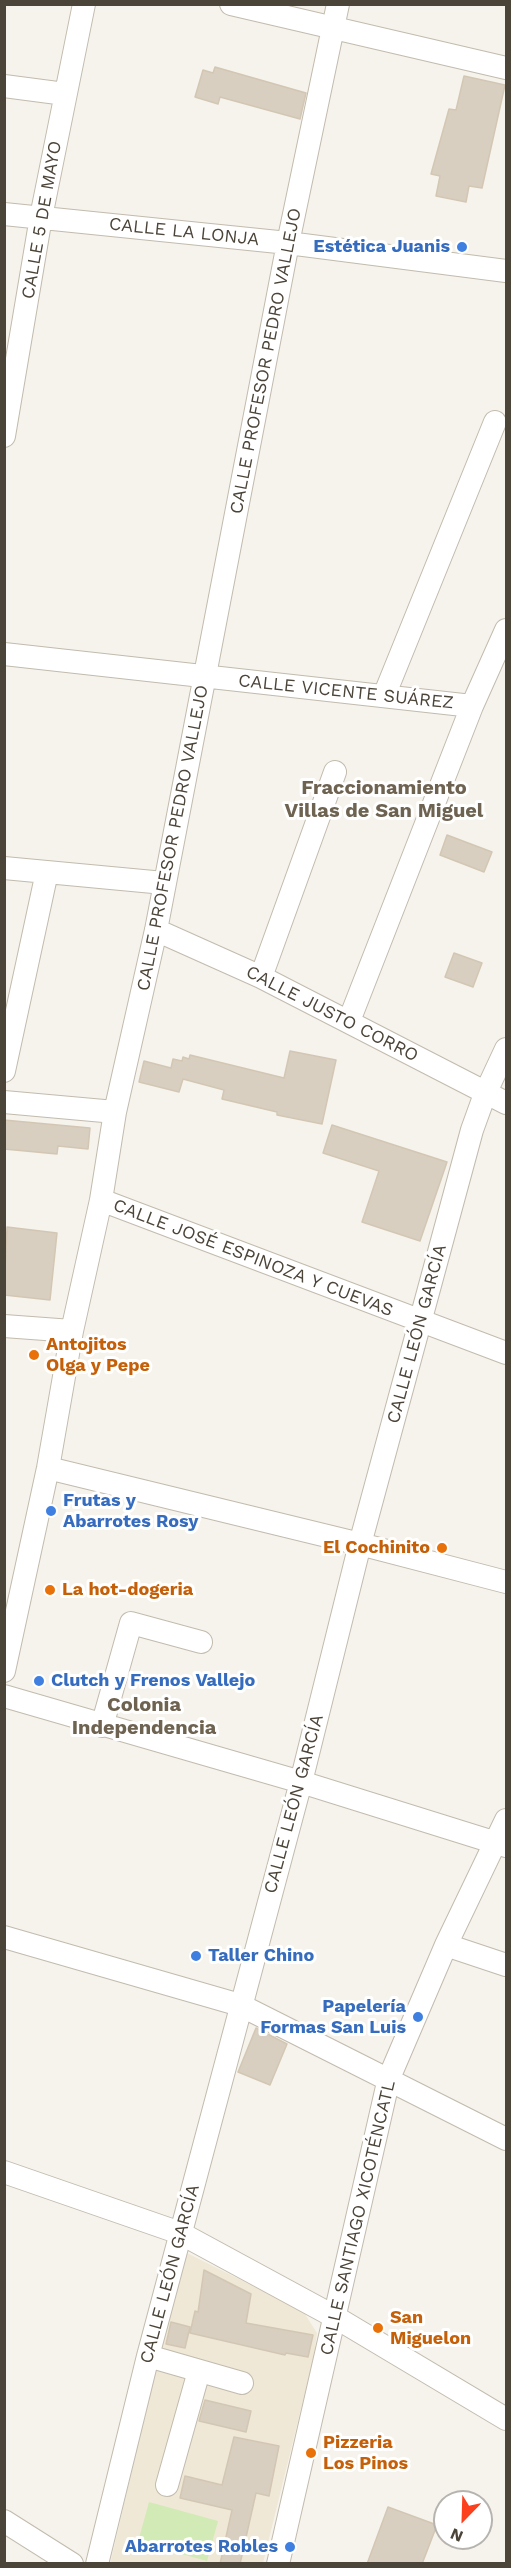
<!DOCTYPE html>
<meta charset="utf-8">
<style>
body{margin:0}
#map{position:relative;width:511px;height:2568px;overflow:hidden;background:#f6f3ec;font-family:"Work Sans",sans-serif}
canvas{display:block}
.frame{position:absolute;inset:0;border:6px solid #4b4439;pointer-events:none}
.north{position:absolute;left:433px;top:2490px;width:60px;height:60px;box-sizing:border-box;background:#fff;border:2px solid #b7b4b0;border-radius:50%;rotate:203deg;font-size:16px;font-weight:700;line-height:24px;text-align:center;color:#4b4439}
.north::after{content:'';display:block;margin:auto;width:21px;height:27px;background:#fc3f1d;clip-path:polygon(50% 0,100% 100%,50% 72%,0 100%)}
</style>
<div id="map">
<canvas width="511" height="2568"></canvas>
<div class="frame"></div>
<div class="north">N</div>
</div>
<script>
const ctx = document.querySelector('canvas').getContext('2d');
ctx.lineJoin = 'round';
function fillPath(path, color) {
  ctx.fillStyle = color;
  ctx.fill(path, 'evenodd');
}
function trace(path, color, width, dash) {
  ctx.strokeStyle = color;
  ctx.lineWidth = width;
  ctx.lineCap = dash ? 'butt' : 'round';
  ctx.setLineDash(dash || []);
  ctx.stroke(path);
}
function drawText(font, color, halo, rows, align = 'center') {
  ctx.font = font + ' "Work Sans",sans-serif';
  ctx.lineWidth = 6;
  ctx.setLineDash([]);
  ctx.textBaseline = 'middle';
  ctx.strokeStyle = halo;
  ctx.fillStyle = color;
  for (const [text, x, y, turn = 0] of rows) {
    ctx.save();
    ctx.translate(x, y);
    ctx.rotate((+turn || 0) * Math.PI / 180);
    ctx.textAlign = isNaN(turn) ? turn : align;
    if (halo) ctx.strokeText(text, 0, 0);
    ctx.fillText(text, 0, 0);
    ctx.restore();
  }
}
const education = new Path2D(`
 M183,2251L303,2311L317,2333L314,2356L263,2563L110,2564Z`);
const green = new Path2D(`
 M149,2502L218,2521L207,2561L138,2542Z`);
const building = new Path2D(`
 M215,67L306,93L300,119L220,97L218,104L195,97L203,70L213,73Z
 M464,76L505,85L482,188L469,186L466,202L436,196L440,176L431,174L449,109L456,110Z
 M447,835L492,852L484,872L440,855Z
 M454,953L482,963L473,987L445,977Z
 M290,1051L336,1060L322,1124L277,1115V1112L222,1099L224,1090L183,1079L179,1092L139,1082L144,1061L171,1068L173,1059L182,1061L183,1057L189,1059L190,1055L284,1078Z
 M4,1120L90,1128L88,1149L58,1146L57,1154L4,1149Z
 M332,1125L447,1162L420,1241L362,1222L379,1171L323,1153Z
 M7,1227L57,1233L50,1300L4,1295Z
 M256,2028L287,2044L270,2085L238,2072Z
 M204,2270L251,2294L246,2323L313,2335L308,2357L286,2353L285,2355L190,2333L195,2311L198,2312Z
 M171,2322L190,2327L185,2348L166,2344Z
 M205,2400L251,2411L246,2432L199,2421Z
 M234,2437L279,2446L269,2496L256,2493L240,2564H220L232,2510L180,2498L185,2476L222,2485Z
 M388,2507L437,2525L422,2564H367Z`);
const minor = new Path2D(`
 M231,4L506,68
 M4,86L65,94
 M4,214L288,243L506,271
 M4,436L41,217L84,4
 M4,654L472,706
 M384,696L495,422
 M4,868L164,883
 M156,930L261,977L506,1103
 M261,977L335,772
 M349,1021L472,706L506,630
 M4,1071L47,872
 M4,1102L115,1112
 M101,1200L506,1353
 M4,1326L72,1331
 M48,1468L360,1544L506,1582
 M4,1671L48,1468L72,1331L101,1200L115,1112L156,930L288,243L338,4
 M4,1696L301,1782L506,1846
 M102,1726L131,1623L201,1642
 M4,1937L240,2005L506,2139
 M446,1945L506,1965
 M4,2172L180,2233L335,2317L506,2419
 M148,2356L242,2383
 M167,2485L199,2371
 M4,2521L72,2564
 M97,2564L148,2356L301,1782L360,1544L472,1130L485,1094L506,1049
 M278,2564L389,2078L446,1945L506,1820`);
const markers = [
 [462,247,6,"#3f7fe0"],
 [34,1355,6,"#e8710a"],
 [51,1511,6,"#3f7fe0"],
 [442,1548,6,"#e8710a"],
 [50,1590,6,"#e8710a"],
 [39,1681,6,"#3f7fe0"],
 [196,1956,6,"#3f7fe0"],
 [418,2017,6,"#3f7fe0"],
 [378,2328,6,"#e8710a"],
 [311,2453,6,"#e8710a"],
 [290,2547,6,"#3f7fe0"]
];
const streetNames = [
 ["CALLE 5 DE MAYO",42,220,-80],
 ["CALLE LA LONJA",184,232,6],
 ["CALLE PROFESOR PEDRO VALLEJO",266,361,-79],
 ["CALLE VICENTE SUÁREZ",346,692,6],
 ["CALLE PROFESOR PEDRO VALLEJO",173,838,-79],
 ["CALLE JUSTO CORRO",332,1014,27],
 ["CALLE JOSÉ ESPINOZA Y CUEVAS",253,1258,21],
 ["CALLE LEÓN GARCÍA",417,1334,-75],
 ["CALLE LEÓN GARCÍA",294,1804,-75],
 ["CALLE SANTIAGO XICOTÉNCATL",358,2218,-77],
 ["CALLE LEÓN GARCÍA",170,2274,-75]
];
const shopNames = [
 ["Estética Juanis",450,247],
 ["Frutas y",63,1501,"left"],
 ["Abarrotes Rosy",63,1522,"left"],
 ["Clutch y Frenos Vallejo",51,1681,"left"],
 ["Taller Chino",208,1956,"left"],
 ["Papelería",406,2007],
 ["Formas San Luis",406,2028],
 ["Abarrotes Robles",278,2547]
];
const foodNames = [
 ["Antojitos",46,1345],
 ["Olga y Pepe",46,1366],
 ["El Cochinito",430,1548,"right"],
 ["La hot-dogeria",62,1590],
 ["San",390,2318],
 ["Miguelon",390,2339],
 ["Pizzeria",323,2443],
 ["Los Pinos",323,2464]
];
const neighbourhoodNames = [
 ["Fraccionamiento",384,788],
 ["Villas de San Miguel",384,811],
 ["Colonia",144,1705],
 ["Independencia",144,1728]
];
fillPath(education, '#efe8d6');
fillPath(green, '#d2eab5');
fillPath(building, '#d8cfc1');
trace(building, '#d3c7b4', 1.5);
trace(minor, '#c2bbae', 24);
trace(minor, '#fff', 22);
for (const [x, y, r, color] of markers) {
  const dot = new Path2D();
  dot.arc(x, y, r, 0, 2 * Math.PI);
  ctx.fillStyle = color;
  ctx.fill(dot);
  trace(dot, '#fff', 2);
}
drawText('18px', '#4b4439', '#fff', streetNames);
drawText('bold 18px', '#366cbe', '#fff', shopNames, 'right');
drawText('bold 18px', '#c56008', '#fff', foodNames, 'left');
drawText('bold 20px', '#6e6250', '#fff', neighbourhoodNames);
</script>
